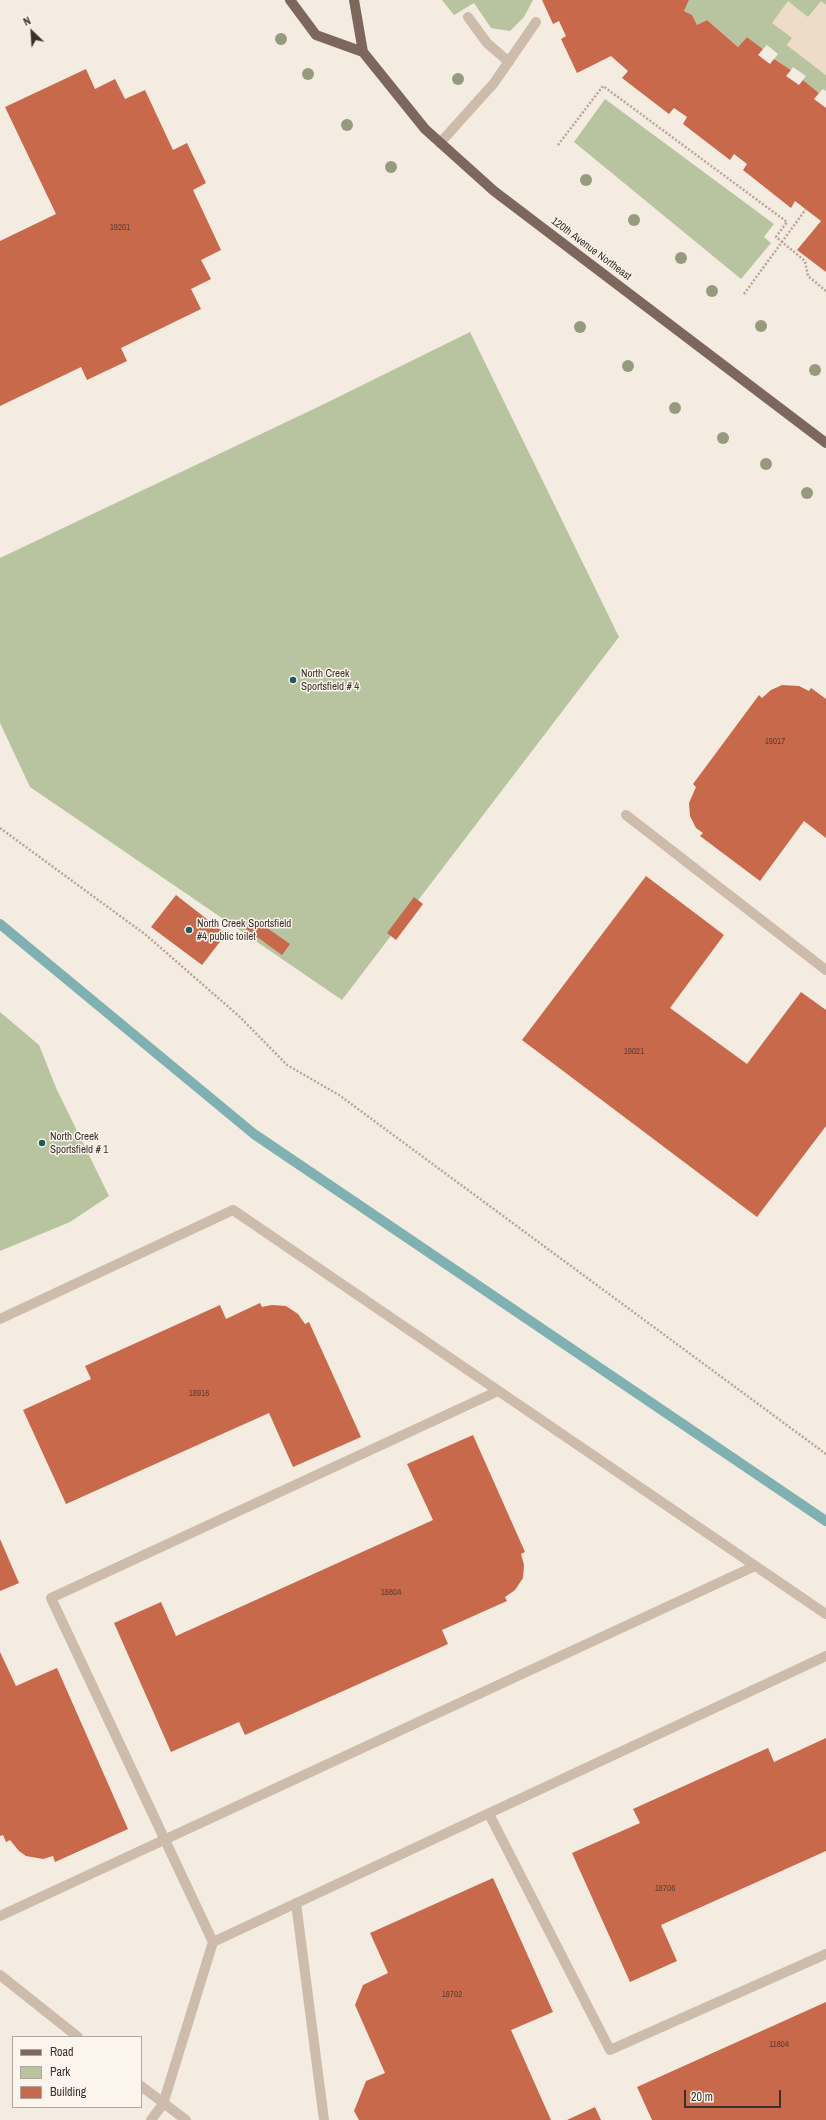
<!DOCTYPE html>
<style>
body{margin:0}
#map{position:relative;width:826px;height:2120px;overflow:hidden;background:#f4ebe1;font-family:"Archivo Narrow",sans-serif}
canvas{display:block}
.legend{position:absolute;left:12px;top:2036px;width:130px;height:72px;box-sizing:border-box;background:#fbf5ee;border:1px solid #aea6a0;margin:0;padding:5px 7px;list-style:none;font-size:12px;color:#3b302b}
.legend li{display:flex;align-items:center;gap:8px;height:20px}
.legend b{width:20px;border:1px solid #aea6a0}
.north{position:absolute;left:12px;top:12px;width:40px;height:40px;-webkit-text-stroke:3px #fbf5ee;paint-order:stroke;rotate:335deg;font-size:11px;font-weight:700;line-height:16px;text-align:center;color:#3b302b}
.north::after{content:'';display:block;margin:auto;width:14px;height:18px;background:#3b302b;clip-path:polygon(50% 0,100% 100%,50% 72%,0 100%)}
.scale{position:absolute;left:684px;top:2090px;width:97px;height:18px;box-sizing:border-box;border:2px solid #3b302b;border-top:0;padding-left:5px;font-size:12px;line-height:14px;white-space:nowrap;color:#3b302b;-webkit-text-stroke:3px #fbf5ee;paint-order:stroke}
</style>
<div id="map">
<canvas width="826" height="2120"></canvas>
<ul class="legend">
<li><b style="height:5px;background:#7d675c"></b>Road</li>
<li><b style="height:11px;background:#b8c4a0"></b>Park</li>
<li><b style="height:11px;background:#c8694b"></b>Building</li>
</ul>
<div class="north">N</div>
<div class="scale">20 m</div>
</div>
<script>
const ctx = document.querySelector('canvas').getContext('2d');
ctx.lineJoin = 'round';
function fillPath(path, color) {
  ctx.fillStyle = color;
  ctx.fill(path, 'evenodd');
}
function trace(path, color, width, dash) {
  ctx.strokeStyle = color;
  ctx.lineWidth = width;
  ctx.lineCap = dash ? 'butt' : 'round';
  ctx.setLineDash(dash || []);
  ctx.stroke(path);
}
function drawText(font, color, halo, rows, align = 'center') {
  ctx.font = font + ' "Archivo Narrow",sans-serif';
  ctx.lineWidth = 3;
  ctx.setLineDash([]);
  ctx.textBaseline = 'middle';
  ctx.strokeStyle = halo;
  ctx.fillStyle = color;
  for (const [text, x, y, turn = 0] of rows) {
    ctx.save();
    ctx.translate(x, y);
    ctx.rotate((+turn || 0) * Math.PI / 180);
    ctx.textAlign = isNaN(turn) ? turn : align;
    if (halo) ctx.strokeText(text, 0, 0);
    ctx.fillText(text, 0, 0);
    ctx.restore();
  }
}
const green = new Path2D(`
 M442,0H533L524,17L510,31L491,28L474,3L454,15Z
 M689,0H826V5L821,2L787,45L826,75V91L823,89L819,93L803,80L806,76L793,67L791,70L774,59L778,54L767,45L763,49L747,37L738,47L707,20L697,25L692,15L684,11Z
 M605,99L774,224L764,237L771,243L741,279L574,142Z
 M470,332L619,637L342,1000L30,787L0,723V558L320,406Z
 M0,1012L39,1045L57,1090L109,1196L70,1222L0,1251Z`);
const plaza = new Path2D(`
 M788,1L808,17L821,1L826,5V75L787,45L792,38L772,23Z`);
const stream = new Path2D(`
 M0,924L254,1134L826,1521`);
const building = new Path2D(`
 M542,0H689L684,11L692,15L697,25L707,20L738,47L747,37L763,49L758,55L770,64L774,59L791,70L786,76L799,85L803,80L819,93L814,99L826,108V272L797,250L821,221L795,201L791,208L743,170L747,164L734,154L730,160L683,124L687,117L674,108L669,114L622,78L628,71L611,56L577,73L561,39L566,36L559,21L553,24Z
 M86,69L95,89L115,79L125,99L145,90L173,150L187,143L206,183L193,190L221,250L201,260L211,279L191,289L201,309L121,348L127,361L87,380L81,367L0,406V241L56,214L5,107Z
 M782,685L799,686L809,691L811,688L826,699V838L804,821L760,881L700,836L703,833L696,828L690,816L689,803L696,787L693,784L759,695L762,698L771,690Z
 M646,876L724,935L670,1008L747,1064L801,992L826,1010V1126L757,1217L522,1040Z
 M176,895L226,934L202,965L151,927Z
 M414,897L423,904L396,940L387,933Z
 M253,918L290,944L282,955L246,929Z
 M260,1303L262,1307L272,1305L286,1306L298,1314L305,1324L309,1322L361,1437L293,1467L269,1413L66,1504L23,1410L91,1379L85,1366L220,1305L226,1319Z
 M473,1435L525,1552L521,1554L524,1565L523,1578L515,1590L505,1597L507,1601L442,1630L448,1644L245,1735L239,1722L171,1752L114,1623L161,1602L176,1636L433,1520L407,1464Z
 M0,1539L19,1583L0,1591Z
 M0,1652L16,1686L57,1668L128,1829L55,1862L53,1856L43,1859L26,1856L19,1851L10,1840L6,1842L3,1835L0,1836Z
 M826,1738V1851L661,1925L677,1961L630,1982L572,1853L640,1823L633,1809L768,1748L774,1762Z
 M493,1878L553,2012L511,2030L551,2120H359L354,2111L366,2081L385,2073L355,2005L363,1985L388,1973L370,1933Z
 M826,2002V2120H652L637,2087Z
 M595,2107L601,2120H567Z`);
const path = new Path2D(`
 M558,145L603,86L787,222L776,237L805,261L808,276L826,291
 M744,294L806,209
 M0,828L146,935L240,1017L287,1065L339,1095L826,1454`);
const minor = new Path2D(`
 M468,17L487,43L509,62
 M440,143L494,83L536,22
 M626,815L826,970
 M0,1319L233,1210L826,1614
 M489,1814L610,2050L826,1954
 M296,1903L324,2120
 M0,1916L755,1566
 M213,1942L826,1656
 M0,1975L78,2037
 M141,2086L186,2120
 M151,2120L163,2104L213,1942L51,1598L498,1391`);
const major = new Path2D(`
 M290,0L316,35L363,52
 M354,0L363,52L425,129L494,191L826,443`);
const trees = [
 [281,39],
 [308,74],
 [458,79],
 [347,125],
 [391,167],
 [586,180],
 [634,220],
 [681,258],
 [712,291],
 [761,326],
 [580,327],
 [628,366],
 [815,370],
 [675,408],
 [723,438],
 [766,464],
 [807,493]
];
const markers = [
 [293,680,4,"#1f5a5e"],
 [189,930,4,"#1f5a5e"],
 [42,1143,4,"#1f5a5e"]
];
const numberNames = [
 ["19201",120,228],
 ["19017",775,742],
 ["19021",634,1052],
 ["18916",199,1394],
 ["18804",391,1593],
 ["18706",665,1889],
 ["18702",452,1995],
 ["11804",779,2045]
];
const streetNames = [
 ["120th Avenue Northeast",591,249,37]
];
const poiNames = [
 ["North Creek",301,674],
 ["Sportsfield # 4",301,687],
 ["North Creek Sportsfield",197,924],
 ["#4 public toilet",197,937],
 ["North Creek",50,1137],
 ["Sportsfield # 1",50,1150]
];
fillPath(green, '#b8c4a0');
fillPath(plaza, '#ecdcc8');
trace(stream, '#7fb0b2', 10);
fillPath(building, '#c8694b');
trace(path, '#b9a596', 2.5, [2, 2]);
trace(minor, '#cdbbac', 10);
trace(major, '#7d675c', 10);
ctx.fillStyle = '#969b7f';
for (const [x, y] of trees) {
  ctx.beginPath();
  ctx.arc(x, y, 6, 0, 2 * Math.PI);
  ctx.fill();
}
for (const [x, y, r, color] of markers) {
  const dot = new Path2D();
  dot.arc(x, y, r, 0, 2 * Math.PI);
  ctx.fillStyle = color;
  ctx.fill(dot);
  trace(dot, '#fbf5ee', 1.5);
}
drawText('9px', '#5e3e33', null, numberNames);
drawText('11px', '#3b302b', '#fbf5ee', streetNames);
drawText('11px', '#3b302b', '#fbf5ee', poiNames, 'left');
</script>
